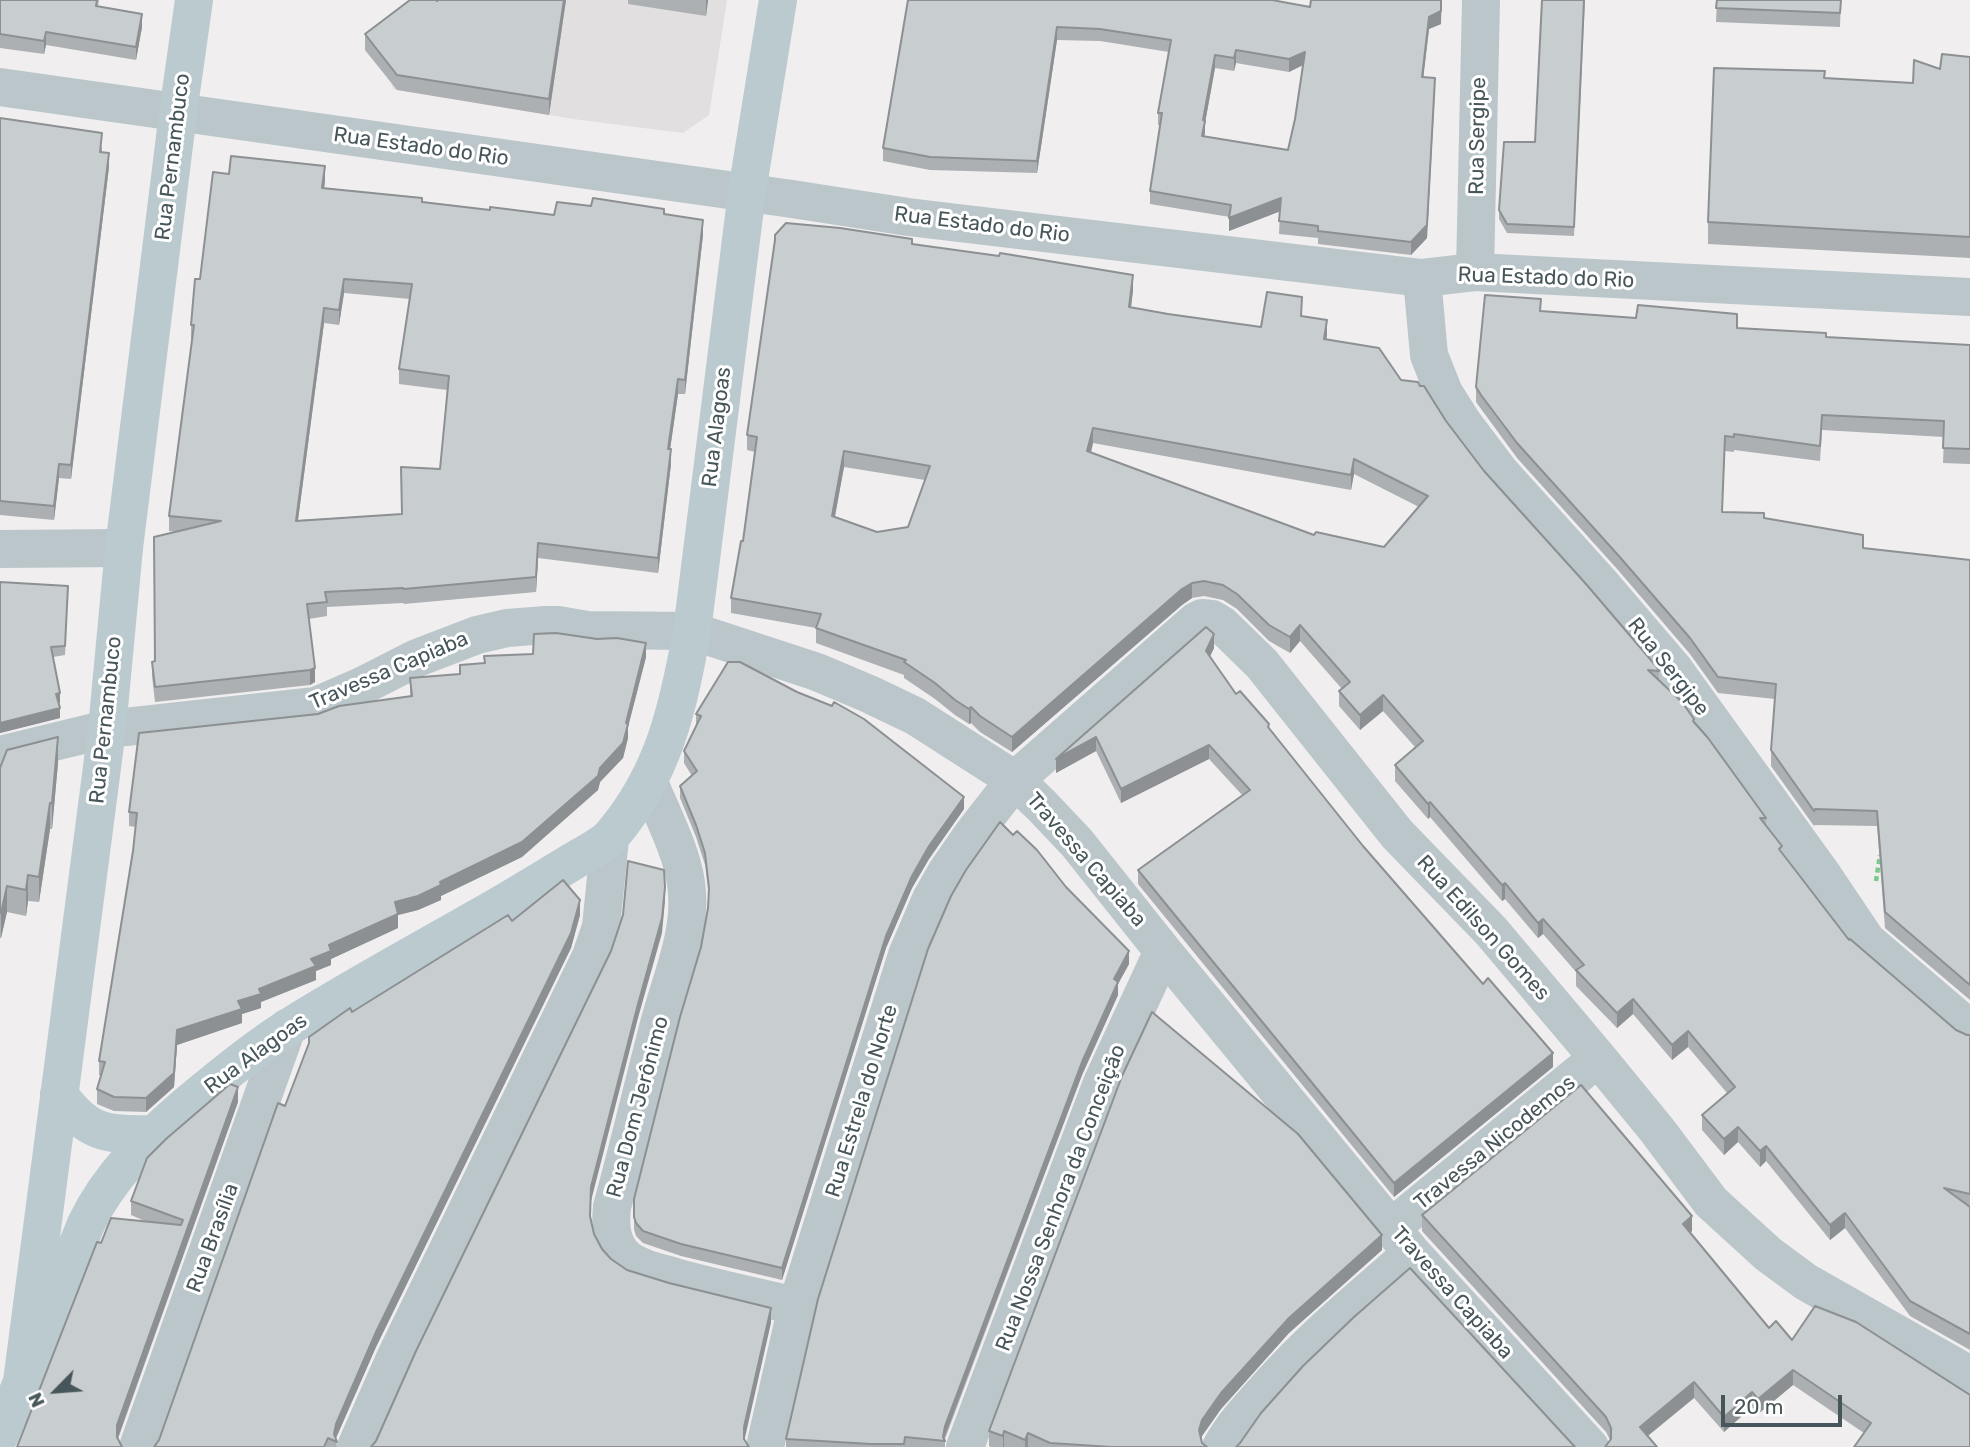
<!DOCTYPE html>
<meta charset="utf-8">
<style>
body{margin:0}
#map{position:relative;width:1970px;height:1447px;overflow:hidden;background:#f0eeef;font-family:Rubik,sans-serif}
canvas{display:block}
.north{position:absolute;left:21px;top:1356px;width:70px;height:70px;-webkit-text-stroke:5px #fff;paint-order:stroke;rotate:245deg;font-size:19px;font-weight:700;line-height:28px;text-align:center;color:#47565a}
.north::after{content:'';display:block;margin:auto;width:24px;height:32px;background:#47565a;clip-path:polygon(50% 0,100% 100%,50% 72%,0 100%)}
.scale{position:absolute;left:1721px;top:1395px;width:121px;height:32px;box-sizing:border-box;border:4px solid #47565a;border-top:0;padding-left:9px;font-size:21px;line-height:24px;white-space:nowrap;color:#47565a;-webkit-text-stroke:5px #fff;paint-order:stroke}
</style>
<div id="map">
<canvas width="1970" height="1447"></canvas>
<div class="north">N</div>
<div class="scale">20 m</div>
</div>
<script>
const ctx = document.querySelector('canvas').getContext('2d');
ctx.lineJoin = 'round';
function fillPath(path, color) {
  ctx.fillStyle = color;
  ctx.fill(path, 'evenodd');
}
function trace(path, color, width, dash) {
  ctx.strokeStyle = color;
  ctx.lineWidth = width;
  ctx.lineCap = dash ? 'butt' : 'round';
  ctx.setLineDash(dash || []);
  ctx.stroke(path);
}
function drawText(font, color, halo, rows, align = 'center') {
  ctx.font = font + ' Rubik,sans-serif';
  ctx.lineWidth = 6;
  ctx.setLineDash([]);
  ctx.textBaseline = 'middle';
  ctx.strokeStyle = halo;
  ctx.fillStyle = color;
  for (const [text, x, y, turn = 0] of rows) {
    ctx.save();
    ctx.translate(x, y);
    ctx.rotate((+turn || 0) * Math.PI / 180);
    ctx.textAlign = isNaN(turn) ? turn : align;
    if (halo) ctx.strokeText(text, 0, 0);
    ctx.fillText(text, 0, 0);
    ctx.restore();
  }
}
const education = new Path2D(`
 M430,0H727L709,115L683,133L573,119L393,89L391,82L365,50Z`);
const path = new Path2D(`
 M1876,881L1880,855`);
const street = new Path2D(`
 M0,87L792,199L908,217L1422,278L1475,272L1970,297
 M1475,272L1481,0
 M1422,278L1429,355L1444,393L1463,423L1500,472L1602,585L1673,668L1824,877L1867,941L1970,1029
 M0,549L124,548
 M0,755L107,729L316,706L362,686L417,658L477,635L507,628L546,625H558L587,630L692,631L817,672L869,694L915,716L1015,780L1042,806L1077,843L1163,951L1412,1253L1590,1447
 M649,782C661,812 682,852 686,883C693,932 671,978 659,1024C643,1085 629,1146 612,1207C610,1226 611,1243 625,1257C638,1269 659,1272 675,1277C716,1288 756,1297 797,1306
 M1392,1227L1598,1058
 M138,1447L287,1028
 M356,1447L396,1356L591,956L601,927L610,838
 M765,1447L797,1306L907,955L931,899L947,871L972,835L1015,780L1196,621L1202,618L1212,619L1222,625L1262,664L1397,834L1491,931L1598,1058L1657,1130L1711,1202L1768,1254L1806,1282L1970,1375
 M965,1447L1102,1083L1163,951
 M1221,1447C1234,1424 1253,1404 1271,1384C1314,1336 1364,1295 1412,1253`);
const secondary = new Path2D(`
 M59,1094C86,1133 107,1136 153,1134
 M22,1382L86,1224C109,1176 148,1138 188,1104C220,1077 254,1049 289,1027C356,985 427,947 495,908C525,891 553,873 582,856C592,850 605,844 612,835C664,774 678,708 692,631L747,192L778,0
 M0,1435L22,1382L107,729L124,548L178,113L194,0`);
const wall = new Path2D(`
 M0,0H99L98,6L142,27L136,60L46,45L44,54L0,48Z
 M566,0L549,115L397,90L365,50V34L437,1Z
 M628,0H708L706,16L628,4Z
 M908,0L1310,7L1311,0H1442L1441,24L1429,29L1423,77L1435,91L1427,238L1411,255L1318,244V238L1279,234L1280,211L1229,231L1230,217L1150,204V191L1161,126L1158,125V113L1169,52L1100,41L1057,40L1037,173L930,170L883,161V148ZM1236,63L1289,72L1303,65L1295,119L1288,150L1204,137L1205,123L1215,68L1234,71Z
 M1585,0L1574,236L1507,233L1499,219V210L1535,142Z
 M1717,0H1841L1840,27L1716,22Z
 M1970,57V258L1708,244V222L1825,78L1913,83L1940,69Z
 M0,118L102,147V152L109,167L71,479L59,478L54,520L0,515Z
 M229,174L325,181L324,189L490,210L554,215L591,206L664,214L703,235L685,394H678L670,449L671,464L658,573L538,558L536,592L404,604L403,603L327,607V616L309,619L315,682L310,685L155,702L152,676V662L155,661L176,532L169,531V516L192,339H191V325ZM344,293L410,299L399,369V384L447,390L440,469L402,514L298,520L324,323L339,325Z
 M912,244L1133,290L1131,308L1261,327L1302,316L1327,335L1326,339L1401,380L1420,386L1484,471L1659,671V681L1694,722L1766,818V826L1782,854L1849,940L1956,1030L1967,1035H1970V1350L1910,1316L1845,1228L1830,1240L1766,1161L1760,1167L1738,1142L1724,1155L1702,1130V1115L1727,1093L1688,1047L1672,1060L1633,1014L1617,1028L1576,986V972L1543,934L1538,938L1505,899L1502,901L1430,817L1428,819L1395,781V765L1415,747L1383,711L1360,730L1339,706V691L1342,689L1300,641L1290,653L1269,641L1237,609L1223,600L1204,596L1192,598L1182,605L1012,752L980,732L971,723L969,724L955,715L935,699L904,678V675L816,643V628L731,613V598L743,541L755,452L747,450V435ZM1093,443L1351,490L1354,474L1419,507L1384,547L1314,535L1091,453ZM844,467L925,480L908,527L877,532L835,517Z
 M1541,311L1826,337L1970,345V464L1943,463L1944,437L1822,430L1820,461L1734,450V452L1725,451L1722,512L1764,518L1863,548L1970,560V1000L1885,928L1877,826L1815,825L1814,826L1771,766V750L1775,699L1718,693L1690,654L1618,570L1517,458L1476,402V387Z
 M0,582L68,586L65,655L53,657L60,703H59L60,718L0,733Z
 M1214,634V648L1210,656L1236,694L1269,727L1363,846L1553,1067L1394,1197L1138,884V870L1243,796L1209,759L1121,803L1096,751L1056,773Z
 M646,657L628,727V738L623,758L600,782L598,790L522,857L441,896V900L418,910L398,915V928L331,959V965L316,971V980L261,1002V1008L242,1014V1023L177,1045L174,1087L146,1112L114,1111L97,1104V1089L101,1076L99,1075V1061L133,851L136,827L129,826V812L318,714L410,696V678L460,674V665Z
 M696,714L964,809L929,859L912,888L886,948L782,1280L681,1256L643,1243L636,1236L634,1229V1199L701,947L708,908L709,897L705,865L696,837L680,798V786L692,776L684,763V751L696,726Z
 M58,763L52,829H50L39,902L28,901L26,916L7,912L1,938H0V768Z
 M1066,887L1129,964L1118,984V995L1082,1075L945,1439V1447H786V1439Z
 M580,915L571,948L376,1347L336,1438L337,1447H154L159,1440L285,1106L352,1012L512,921Z
 M238,1102L118,1439L101,1243L147,1222L131,1215V1201Z
 M1422,1215L1692,1231L1690,1233L1769,1328L1792,1340L1970,1395L1864,1433L1793,1385L1758,1414L1752,1407L1724,1432L1694,1398L1648,1436L1610,1440L1606,1432L1422,1231Z
 M1382,1250L1289,1333L1221,1409L1202,1436L1201,1439L1202,1443L1207,1447H991L989,1446V1431Z`);
const shadedWall = new Path2D(`
 M564,0H566L549,115V99Z
 M706,0H708L706,16Z
 M1441,0V24L1429,29L1422,89V77L1429,17Z
 M142,14V27L136,60V47Z
 M1057,27V40L1037,173V161Z
 M46,32V45L44,54V41Z
 M1236,50V63L1234,71V58Z
 M1305,52V64L1289,72V59Z
 M1215,55V68L1205,123V133L1202,149L1203,120Z
 M1435,78L1427,238L1411,255V242Z
 M109,153V167L71,479V465Z
 M325,166V181L322,203V188Z
 M1281,198V211L1229,231V218Z
 M703,220V235L685,394V380Z
 M1133,275V290L1129,323V307Z
 M344,279V293L339,325V310Z
 M324,308V323L296,535V521Z
 M1327,320V335L1324,354V339Z
 M678,379V394L668,464V449Z
 M1093,428V443L1087,467V451Z
 M671,449V464L658,573V558Z
 M844,451V467L832,531V516Z
 M1354,459V474L1351,490V475Z
 M59,464V478L54,520V506Z
 M538,543V558L536,592V577Z
 M1192,583V598L1182,605L1012,752V737L1182,589Z
 M1300,625V641L1290,653V637Z
 M1214,634V648L1206,665V651Z
 M646,643V657L628,727V738L623,758L600,782L598,790L522,857L441,896V900L418,910L398,915V928L331,959V965L316,971V980L261,1002V1008L242,1014V1023L177,1045L174,1087L146,1112V1098L177,1030L238,1001L311,959L329,945L395,902L440,882L600,768L626,723Z
 M315,668V682L310,685V670Z
 M60,693V703L56,704V694Z
 M1383,695V711L1360,730V715Z
 M971,707V723L969,724V709Z
 M60,708V718L0,733V723Z
 M58,737V763L52,829V803Z
 M1096,737V751L1056,773V759Z
 M1209,745V759L1121,803V789Z
 M964,797V809L929,859L912,888L886,948L782,1280V1268L886,936L912,876L929,846Z
 M1430,802V817L1428,819V804Z
 M50,803V829L39,902V877Z
 M28,875V901L26,916V890Z
 M1505,883V899L1502,901V885Z
 M7,886V912L1,938V913Z
 M665,887V901L662,933L638,1018L591,1201V1187Z
 M580,900V915L571,948L376,1347L336,1438L334,1434L336,1424L376,1332Z
 M1543,919V934L1538,938V923Z
 M1129,951V964L1118,984V995L1082,1075L943,1441L945,1426L1082,1062L1114,979Z
 M1633,999V1014L1617,1028V1013Z
 M1688,1031V1047L1672,1060V1045Z
 M1553,1053V1067L1394,1197V1183Z
 M238,1087V1102L117,1440V1447V1425Z
 M1738,1127V1142L1724,1155V1139Z
 M1766,1146V1161L1760,1167V1151Z
 M1845,1213V1228L1830,1240V1225Z
 M1692,1216V1231L1683,1240V1224Z
 M1382,1235V1250L1289,1333L1221,1409L1202,1436L1199,1446V1430L1202,1420L1221,1393L1289,1318Z
 M771,1308V1323L744,1442V1427Z
 M1793,1370V1385L1758,1414V1399Z
 M1694,1382V1398L1640,1442V1427Z
 M1752,1392V1407L1724,1432V1417Z
 M1004,1431V1447H1003V1436Z
 M1028,1433V1447H1025V1440Z`);
const building = new Path2D(`
 M0,0H97L96,6L142,14L136,47L46,32L44,41L0,34Z
 M410,0H436L437,1L438,0H564L549,99L397,75L365,34Z
 M908,0H1272L1310,7L1311,0H1441V11L1429,17L1422,77L1435,78L1427,225L1411,242L1318,231V226L1279,221L1281,198L1229,218L1231,205L1150,191L1162,113H1158L1171,40L1100,29L1057,27L1037,161L930,157L883,148ZM1236,50L1289,59L1305,52L1295,119L1288,150L1202,136L1205,121L1203,120L1215,55L1234,58Z
 M1542,0H1584L1574,227L1507,224L1499,210L1504,142H1535Z
 M1717,0H1841L1840,13L1716,8Z
 M1942,54L1970,57V237L1708,222L1714,68L1825,71L1824,78L1913,83L1914,60L1940,69Z
 M0,118L102,133L100,152L109,153L71,465L59,464L54,506L0,501Z
 M231,156L325,166L322,188L422,198V202L490,210V207L554,215L557,202L591,206L593,198L664,209V214L703,220L685,380L678,379L668,449H671L658,558L538,543L536,577L404,589L403,588L325,592L327,602L307,604L315,668L310,670L155,687L152,662L155,661L154,537L221,521L169,516L194,325H191L195,279H200L213,172L229,174ZM344,279L412,284L399,369L449,376L440,469L401,467L402,514L296,521L324,308L339,310Z
 M786,223L840,228L912,239V244L999,256L1000,253L1133,275L1129,307L1168,314L1261,327L1267,292L1302,297L1301,316L1327,320L1324,339L1379,348L1401,380L1418,382L1420,386H1424L1446,421L1484,471L1586,584L1656,666L1659,671L1648,670L1682,702L1694,719L1693,721L1708,738L1766,818H1760L1782,846L1779,849L1849,940L1850,939L1956,1030L1967,1035H1970V1194L1944,1188L1970,1207V1334L1910,1301L1845,1213L1830,1225L1766,1146L1760,1151L1738,1127L1724,1139L1702,1115L1735,1087L1688,1031L1672,1045L1633,999L1617,1013L1576,970L1584,965L1543,919L1538,923L1505,883L1502,885L1430,802L1428,804L1395,765L1423,741L1383,695L1360,715L1339,691L1350,682L1300,625L1290,637L1269,625L1237,594L1223,585L1204,581L1192,583L1182,589L1012,737L980,716L971,707L969,709L955,700L935,683L904,662L906,660L816,628L821,614L731,598L741,541H743L757,437L747,435L775,240V235ZM1093,428L1351,475L1354,459L1428,496L1384,547L1316,532L1314,535L1087,451ZM844,451L930,466L908,527L877,532L832,516Z
 M1485,295L1541,299L1540,311L1636,318L1638,305L1737,314V328L1826,333V337L1970,345V449L1943,448L1944,421L1822,415L1820,446L1734,434V437L1725,436L1722,512L1764,513V518L1863,535V548L1970,560V985L1885,912L1877,811L1815,809L1814,811L1771,750L1776,684L1718,677L1690,638L1618,555L1517,443L1481,395L1476,387Z
 M0,582L68,586L65,646L51,647L60,693L56,694L60,708L0,723Z
 M1206,627L1214,634L1206,651L1236,694L1240,691L1269,724L1268,727L1363,846L1483,984L1488,978L1553,1053L1394,1183L1138,870L1250,790L1209,745L1121,789L1096,737L1056,759Z
 M556,633L597,639L617,638L646,643L626,723L628,724L623,743L600,768L598,776L522,842L440,882L441,885L418,896L395,902L398,914L329,945L331,951L311,959L316,966L259,989L261,994L238,1001L242,1009L177,1030L174,1073L146,1098L114,1097L97,1089L105,1062L99,1061L133,851L137,813L129,812L139,733L318,714L339,706L412,696L410,678L460,674V665L485,663L484,656L533,654L534,634Z
 M728,662H740L797,692L832,706L834,702L864,719L964,797L929,846L912,876L886,936L782,1268L681,1244L643,1231L636,1223L634,1217V1199L680,1017L701,947L708,908L709,888L705,853L696,825L680,786L697,771L684,751L701,716L696,714Z
 M58,737L52,803H50L39,877L28,875L26,890L7,886L1,913L0,912V768L7,750Z
 M1000,822L1013,835L1017,831L1037,850L1066,887L1129,951L1114,979L1118,982L1082,1062L945,1426L943,1437L945,1441L905,1437L904,1444H871L786,1439L818,1299L928,949L951,896L966,870Z
 M628,861L664,870L665,887L662,918L638,1004L591,1187L590,1216L594,1234L602,1249L611,1259L627,1270L669,1283L771,1308L744,1427V1439L749,1447H371L376,1441L416,1351L611,951L623,915Z
 M563,880L580,900L571,933L376,1332L336,1424L334,1434L337,1442L328,1438L324,1447H154L159,1440L278,1103L285,1106L309,1043V1037L350,1008L352,1012L508,915L512,921Z
 M1152,1012L1298,1134L1382,1235L1289,1318L1221,1393L1202,1420L1199,1430L1202,1443L1207,1447H1112L1050,1443L1028,1433L1025,1440L1004,1431L1003,1436L989,1431L1122,1076Z
 M230,1084L238,1087L117,1425V1437L122,1447H17L97,1242L101,1243L111,1218L181,1225L183,1220L131,1201L147,1158L166,1139Z
 M1581,1085L1692,1216L1683,1224L1769,1328L1776,1321L1792,1340L1815,1306L1856,1322L1970,1395V1447H1854L1871,1423L1793,1370L1758,1399L1752,1392L1724,1417L1694,1382L1640,1427L1657,1447H1605L1611,1439V1428L1606,1417L1422,1215Z
 M1410,1268L1575,1447H1236L1240,1443L1261,1413L1303,1366L1354,1317Z`);
const streetNames = [
 ["Rua Sergipe",1478,136,-89],
 ["Rua Estado do Rio",421,147,8],
 ["Rua Pernambuco",173,157,-83],
 ["Rua Estado do Rio",982,225,7],
 ["Rua Estado do Rio",1546,278,2],
 ["Rua Alagoas",717,427,-83],
 ["Rua Sergipe",1668,667,52],
 ["Travessa Capiaba",389,671,-23],
 ["Rua Pernambuco",106,720,-84],
 ["Travessa Capiaba",1086,860,49],
 ["Rua Edilson Gomes",1483,928,48],
 ["Rua Alagoas",256,1054,-36],
 ["Rua Estrela do Norte",862,1101,-73],
 ["Rua Dom Jerônimo",638,1107,-75],
 ["Travessa Nicodemos",1495,1143,-39],
 ["Rua Nossa Senhora da Conceição",1061,1198,-69],
 ["Rua Brasília",213,1238,-70],
 ["Travessa Capiaba",1452,1293,48]
];
fillPath(education, '#e1dfe0');
trace(path, '#78c98b', 4.5, [5, 3.5]);
trace(street, '#bac6ca', 38);
trace(secondary, '#bacacf', 38);
fillPath(wall, '#acb0b3');
fillPath(shadedWall, '#8c9092');
fillPath(building, '#c8cdd0');
trace(building, '#8c9092', 2);
drawText('21px', '#47565a', '#fff', streetNames);
</script>
